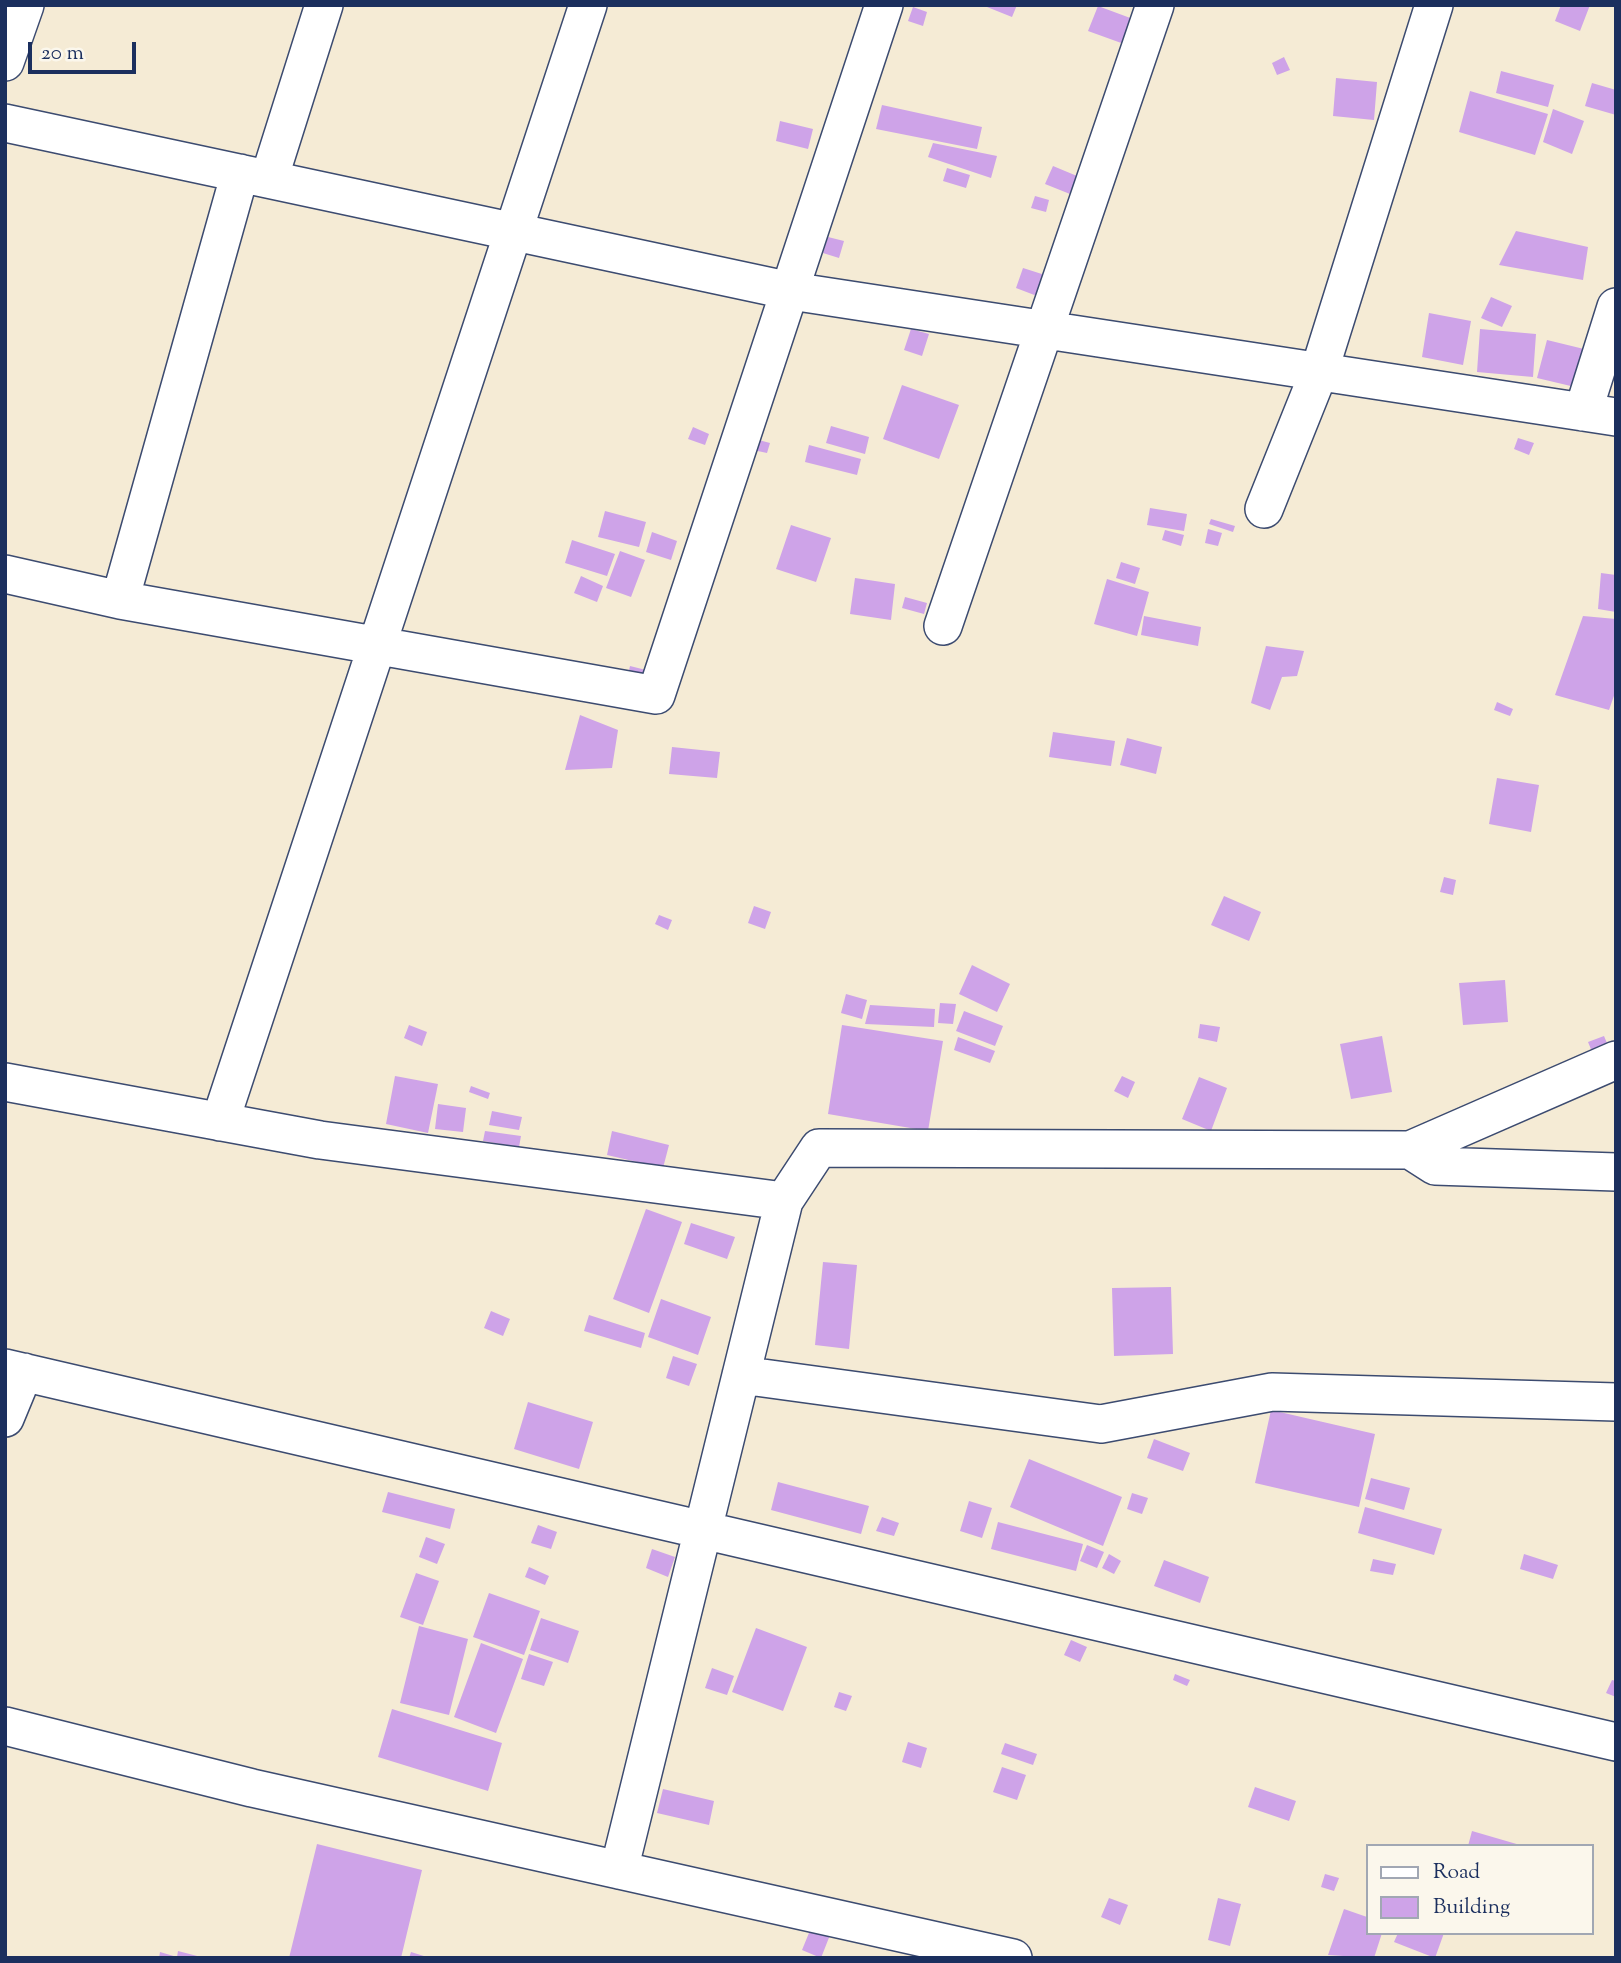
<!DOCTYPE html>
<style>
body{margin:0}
#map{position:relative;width:1621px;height:1963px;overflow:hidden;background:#f5ebd5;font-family:"Sorts Mill Goudy",serif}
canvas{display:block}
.frame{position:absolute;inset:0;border:7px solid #1b2f5e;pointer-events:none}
.legend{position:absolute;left:1366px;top:1844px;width:228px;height:91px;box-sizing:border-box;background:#fbf7ec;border:2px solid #a1a7b3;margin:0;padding:9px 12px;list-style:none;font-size:21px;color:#1b2f5e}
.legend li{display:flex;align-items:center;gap:14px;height:35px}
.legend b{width:35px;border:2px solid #a1a7b3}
.scale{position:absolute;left:28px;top:42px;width:108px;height:32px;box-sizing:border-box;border:4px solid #1b2f5e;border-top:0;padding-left:9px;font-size:21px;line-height:24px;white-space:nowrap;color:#1b2f5e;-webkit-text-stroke:5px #fbf7ec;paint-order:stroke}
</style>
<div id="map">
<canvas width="1621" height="1963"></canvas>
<div class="frame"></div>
<ul class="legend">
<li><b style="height:9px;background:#fff"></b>Road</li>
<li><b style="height:19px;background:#cea3e8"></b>Building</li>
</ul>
<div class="scale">20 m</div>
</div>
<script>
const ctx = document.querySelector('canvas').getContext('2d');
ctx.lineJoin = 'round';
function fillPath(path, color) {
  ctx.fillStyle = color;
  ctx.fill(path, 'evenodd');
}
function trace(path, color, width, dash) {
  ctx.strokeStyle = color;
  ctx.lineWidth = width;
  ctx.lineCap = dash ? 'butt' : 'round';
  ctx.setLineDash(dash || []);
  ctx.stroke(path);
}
const building = new Path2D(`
 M982,5H1017L1012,17Z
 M1561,5H1590L1580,31L1555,21Z
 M1098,6L1133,19L1124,44L1088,31Z
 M913,7L927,12L923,26L908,21Z
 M1284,57L1290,70L1277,75L1272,63Z
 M1501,71L1554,85L1548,107L1496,93Z
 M1336,78L1377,82L1374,120L1333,116Z
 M1592,83L1616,90V115L1585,106Z
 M1470,91L1548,114L1535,155L1459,132Z
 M882,105L982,127L977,149L876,129Z
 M1553,109L1584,121L1572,154L1543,142Z
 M780,121L813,129L808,149L776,141Z
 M933,143L997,156L991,178L928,157Z
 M1053,166L1077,176L1070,194L1045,184Z
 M947,168L970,175L966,188L943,181Z
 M1035,196L1049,200L1046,212L1031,208Z
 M1516,231L1588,247L1583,280L1499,265Z
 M828,237L844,241L839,258L823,253Z
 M1023,268L1045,275L1037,296L1016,288Z
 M1491,297L1512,306L1502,327L1481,318Z
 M1429,313L1471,321L1463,365L1422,357Z
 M911,329L929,334L922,356L904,350Z
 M1480,329L1536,334L1533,377L1477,372Z
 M1547,340L1584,349L1575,387L1537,378Z
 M902,385L959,405L939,459L883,439Z
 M831,426L869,437L865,454L826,443Z
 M693,427L709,434L705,445L688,439Z
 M1518,438L1534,443L1529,455L1514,449Z
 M755,439L770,443L767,453L753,450Z
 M809,445L861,459L857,475L805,462Z
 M1150,508L1187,514L1184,531L1147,525Z
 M605,511L646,522L639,547L598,537Z
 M1211,519L1235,526L1233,532L1209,524Z
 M791,525L831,538L816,582L776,569Z
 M1208,529L1222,533L1218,546L1205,543Z
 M1165,530L1184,535L1181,546L1162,540Z
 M652,532L677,541L671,560L646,552Z
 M572,540L615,554L607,576L565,563Z
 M620,551L645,560L631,597L606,588Z
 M1121,562L1140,568L1135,584L1116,578Z
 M1601,573L1616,575V612L1598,609Z
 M581,576L603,586L597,602L574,593Z
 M855,578L895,584L891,620L850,614Z
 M1107,579L1149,592L1137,636L1094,624Z
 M905,597L927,603L924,614L902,608Z
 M1144,616L1201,627L1198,646L1141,635Z
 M1583,616L1616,619V690L1609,710L1555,695Z
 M1266,646L1304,651L1297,676L1282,677L1270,710L1251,703Z
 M630,666L646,670L642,687L626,683Z
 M1497,702L1513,709L1510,716L1494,710Z
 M580,715L618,730L612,768L565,770Z
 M1053,732L1115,741L1111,766L1049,757Z
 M1127,738L1162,747L1156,774L1120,765Z
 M672,747L720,752L717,778L669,774Z
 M1497,778L1539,785L1531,832L1489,824Z
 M1444,877L1456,880L1453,895L1440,892Z
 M1224,896L1261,912L1249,941L1211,925Z
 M754,906L771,912L765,929L748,923Z
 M659,915L672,920L668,930L655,924Z
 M972,965L1010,984L997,1012L959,994Z
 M1505,980L1508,1022L1463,1025L1459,983Z
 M846,994L867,1000L862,1019L841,1013Z
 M940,1003L956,1004L953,1024L938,1023Z
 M870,1005L935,1009L934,1027L865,1024Z
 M964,1011L1003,1026L995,1046L956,1031Z
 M1200,1024L1220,1027L1217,1042L1198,1038Z
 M409,1025L427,1032L422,1046L404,1038Z
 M842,1025L943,1041L928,1131L828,1114Z
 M1382,1036L1392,1092L1351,1099L1340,1044Z
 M1604,1036L1609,1048L1593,1054L1588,1042Z
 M958,1037L995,1051L990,1063L954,1050Z
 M395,1076L438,1084L428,1133L386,1124Z
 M1122,1076L1135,1082L1128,1098L1114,1091Z
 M1199,1077L1227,1088L1211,1131L1182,1119Z
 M471,1086L490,1093L488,1099L469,1092Z
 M438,1104L466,1108L463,1132L435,1129Z
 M492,1111L522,1117L519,1130L489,1125Z
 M485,1131L521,1136L519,1147L483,1141Z
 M612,1131L669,1145L663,1168L607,1155Z
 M646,1209L682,1222L649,1313L613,1299Z
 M691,1223L735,1237L727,1259L684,1244Z
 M823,1262L857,1265L849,1349L815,1345Z
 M1171,1287L1173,1354L1114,1356L1112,1288Z
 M661,1299L711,1317L698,1355L648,1337Z
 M491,1311L510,1319L503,1336L484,1328Z
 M589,1315L645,1333L641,1348L584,1331Z
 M673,1356L697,1364L689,1386L666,1378Z
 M528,1402L593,1422L579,1469L514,1449Z
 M1271,1410L1375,1434L1359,1507L1255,1483Z
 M1154,1439L1190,1453L1183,1471L1147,1458Z
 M1029,1459L1122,1497L1103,1546L1010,1507Z
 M1371,1478L1410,1488L1404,1510L1365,1499Z
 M778,1482L869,1506L861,1534L771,1510Z
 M388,1492L455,1509L450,1529L382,1512Z
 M1132,1493L1148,1498L1142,1514L1127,1509Z
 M969,1501L992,1508L982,1538L960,1531Z
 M1365,1507L1442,1529L1434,1555L1358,1533Z
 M882,1517L899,1523L894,1536L876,1531Z
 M998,1522L1083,1544L1076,1571L991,1549Z
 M538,1525L557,1532L551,1549L531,1543Z
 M426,1537L445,1544L437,1564L419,1557Z
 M1087,1545L1104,1552L1097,1568L1080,1561Z
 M652,1549L675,1557L668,1577L646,1568Z
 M1109,1554L1121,1561L1114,1574L1102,1568Z
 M1524,1554L1558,1565L1553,1579L1520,1569Z
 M1373,1559L1396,1564L1393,1575L1370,1571Z
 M1164,1560L1209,1577L1200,1603L1154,1586Z
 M529,1567L549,1576L545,1585L525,1577Z
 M416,1573L439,1581L423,1625L400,1617Z
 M489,1593L540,1611L524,1655L473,1637Z
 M541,1618L579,1631L568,1663L530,1650Z
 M419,1626L468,1639L449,1715L400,1703Z
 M756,1628L807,1647L783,1711L732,1692Z
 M1071,1640L1087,1647L1080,1662L1064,1655Z
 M481,1643L523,1659L496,1733L454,1717Z
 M529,1654L553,1662L544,1686L521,1679Z
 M712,1668L734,1676L727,1695L705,1688Z
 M1175,1674L1190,1680L1187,1686L1173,1680Z
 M1612,1680L1616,1681V1697L1606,1693Z
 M839,1692L852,1696L846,1711L834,1707Z
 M392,1709L502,1743L488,1791L378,1757Z
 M908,1742L927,1748L921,1768L902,1762Z
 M1005,1743L1037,1754L1033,1765L1001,1754Z
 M1002,1767L1026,1775L1017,1800L993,1792Z
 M1255,1787L1296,1801L1289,1821L1248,1807Z
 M663,1789L714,1801L709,1825L657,1813Z
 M1472,1831L1520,1845V1846H1468Z
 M317,1844L422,1870L401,1958H289Z
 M1325,1874L1339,1878L1334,1891L1321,1887Z
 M1109,1898L1128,1905L1120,1925L1101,1917Z
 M1218,1898L1241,1904L1230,1946L1208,1940Z
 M1344,1909L1367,1917V1933H1382L1374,1958L1328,1955Z
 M811,1928L830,1935L821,1958L802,1950Z
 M1398,1933H1444L1435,1958L1394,1942Z
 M178,1951L201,1957V1958H159L160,1952L177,1957Z
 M411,1952L427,1957V1958H409Z`);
const minor = new Path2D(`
 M5,62L25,5
 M5,123L791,291L1616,417
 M269,179L324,5
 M1583,412L1616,307
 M1264,509L1319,372L1434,5
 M5,574L120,600L656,695L884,5
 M120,600L240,173
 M943,626L1155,5
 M5,1082L320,1140L784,1201L819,1148L1410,1150L1616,1060
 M220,1122L588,5
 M1410,1150L1435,1166L1616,1172
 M5,1368L1616,1742
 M741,1375L1101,1424L1272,1392L1616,1402
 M5,1418L24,1372
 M5,1726L252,1788L1013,1958
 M619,1870L784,1201`);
fillPath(building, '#cea3e8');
trace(minor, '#3c4b70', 40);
trace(minor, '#fff', 37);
</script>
